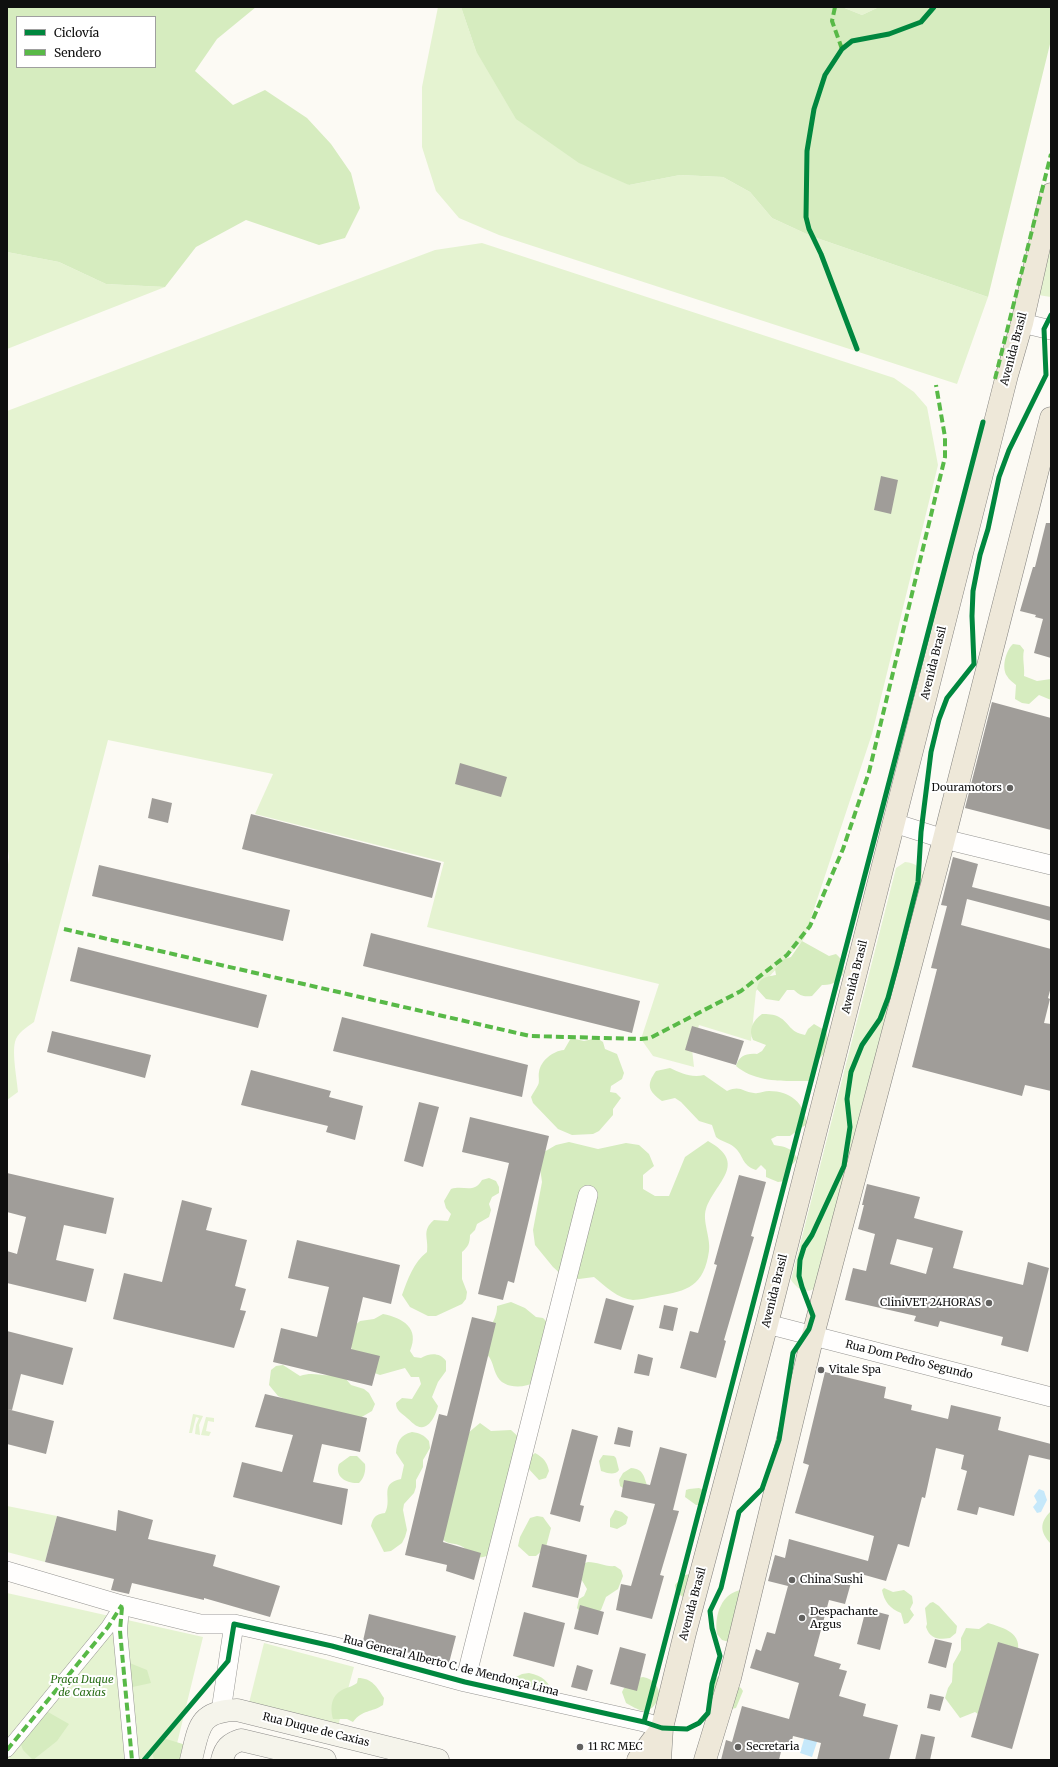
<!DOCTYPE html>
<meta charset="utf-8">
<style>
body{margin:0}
#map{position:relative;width:1058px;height:1767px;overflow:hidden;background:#fcfaf4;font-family:Merriweather,serif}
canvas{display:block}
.frame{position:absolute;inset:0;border:8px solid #0f0f0f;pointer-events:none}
.legend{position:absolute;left:16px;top:16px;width:140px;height:52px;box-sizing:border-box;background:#fff;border:1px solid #9f9f9f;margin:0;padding:5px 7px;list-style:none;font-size:12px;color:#0f0f0f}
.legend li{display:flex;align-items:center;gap:8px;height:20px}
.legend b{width:20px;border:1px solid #9f9f9f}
</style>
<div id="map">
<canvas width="1058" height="1767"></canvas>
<div class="frame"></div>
<ul class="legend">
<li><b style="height:5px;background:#00873e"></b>Ciclovía</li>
<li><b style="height:5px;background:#58b947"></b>Sendero</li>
</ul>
</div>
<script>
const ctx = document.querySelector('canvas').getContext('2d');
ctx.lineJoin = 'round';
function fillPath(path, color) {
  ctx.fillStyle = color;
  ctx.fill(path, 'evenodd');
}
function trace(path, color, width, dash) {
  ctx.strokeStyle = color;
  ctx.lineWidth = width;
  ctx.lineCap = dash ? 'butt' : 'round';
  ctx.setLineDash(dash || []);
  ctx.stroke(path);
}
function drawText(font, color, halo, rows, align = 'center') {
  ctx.font = font + ' Merriweather,serif';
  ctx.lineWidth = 4;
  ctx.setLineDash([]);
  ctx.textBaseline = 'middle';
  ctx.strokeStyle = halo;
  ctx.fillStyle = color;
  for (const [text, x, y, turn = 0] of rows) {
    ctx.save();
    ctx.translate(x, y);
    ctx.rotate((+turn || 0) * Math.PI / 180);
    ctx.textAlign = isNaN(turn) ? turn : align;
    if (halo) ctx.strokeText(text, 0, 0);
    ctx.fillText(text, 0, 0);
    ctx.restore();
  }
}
const green = new Path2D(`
 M438,7H461L476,51L629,185L680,175L723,177L750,192L772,218L811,236L988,297L957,384L499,235L459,218L436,191L422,147V87Z
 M842,7H879L862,15Z
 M1051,196V297L1038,295Z
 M482,243L894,378L914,392L927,407L938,465L872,734L804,939L756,991L751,1041L699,1025L692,1049L694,1067L653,1056L641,1039L659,984L427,927L444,862L255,814L273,774L108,740L34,1022C27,1027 17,1033 15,1042C12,1054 17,1079 18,1092L7,1100V872L9,857L7,845V411L435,250Z
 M7,252L59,262L106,284L165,287L7,349Z
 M905,862C916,863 922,868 924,878L814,1289C803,1294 797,1288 791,1280L896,868Z
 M193,1414L203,1416L199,1425L200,1435L195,1434L196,1425L199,1418L196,1417L192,1433H189Z
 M206,1417L214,1418V1422L208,1421L206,1431L211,1432L209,1436L201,1435Z
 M7,1506L57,1516L45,1562L7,1552Z
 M7,1593L203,1637L173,1760H7Z
 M264,1643L354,1667L338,1726L249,1703Z`);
const forest = new Path2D(`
 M7,7H256L217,39L195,71L233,105L265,90L307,118L331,144L351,173L360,208L345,238L319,245L246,220L196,247L165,287L106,284L59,262L7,252ZM17,17H155V67H17Z
 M461,7H842L862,15L879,7H1051V40L988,297L811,236L772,218L750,192L723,177L680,175L629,185L579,163L516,119L476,51Z
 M1013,644L1020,645L1024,650C1022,659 1025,667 1024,676L1037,681L1051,679V700L1039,695L1029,704L1022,703L1015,699L1016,685C1013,682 1009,680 1007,676C1001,668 1006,650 1013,644Z
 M802,941L829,956L836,954C852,968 842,986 822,985L812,996C804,997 800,996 794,990H787L779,1001L766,999L757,989C759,977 766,977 776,975L775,969L784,959L791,957Z
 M762,1014C767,1014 774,1014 779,1017C790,1023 789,1032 805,1035L808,1029L814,1024L826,1031C832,1054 825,1048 815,1066C812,1070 812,1076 809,1081C785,1081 756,1083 736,1066C739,1056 746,1053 757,1054L762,1051L766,1045L753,1040C748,1030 753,1020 762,1014Z
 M571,1038L584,1041L597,1038L603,1042L605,1049L617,1054L624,1073L622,1079L611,1086L610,1092L616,1093L621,1098L613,1109V1115L599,1131L593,1134L572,1135L558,1129L533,1103L531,1097C533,1093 536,1089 538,1085C540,1082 538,1076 539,1072C541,1060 553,1051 564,1050Z
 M670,1068C681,1073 691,1078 704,1075L727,1091C741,1085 742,1092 754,1093C759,1094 764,1091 769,1091C791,1091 804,1103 807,1124L790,1136H777L771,1139L774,1145C785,1147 791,1147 797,1158C792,1168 785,1167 785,1181L778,1182L766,1177V1170L761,1165L756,1170C741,1165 744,1155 734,1147C728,1142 722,1142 716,1137L712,1125L699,1121L681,1102L675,1098L662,1101C648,1091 646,1085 656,1071Z
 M708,1141C749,1164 715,1182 706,1209C702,1221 711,1238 709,1251C704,1286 688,1291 657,1296C650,1297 640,1300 633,1300C618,1299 605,1286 594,1277L579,1279L564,1277L553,1267L535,1245L533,1230L542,1182L540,1168L544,1152L556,1145L569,1142L598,1149L626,1143L639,1145L649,1154L654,1166L643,1175V1189L655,1196H669L685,1157Z
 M489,1178L496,1181L499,1187V1193L492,1197L489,1204L491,1210L489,1217L477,1224L475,1230L470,1235C470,1243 468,1247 462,1252V1279L467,1292L466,1299L462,1304L436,1316H428L410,1307L402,1295C408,1279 413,1263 427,1252C429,1238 421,1231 434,1220L448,1221L451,1214L446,1208L444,1201L451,1189C464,1185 474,1194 482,1180Z
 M511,1302L525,1308L536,1317L543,1318L548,1323L535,1382C523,1389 502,1389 496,1374C492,1365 493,1359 485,1353C480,1336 498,1322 497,1306Z
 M383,1314C403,1318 420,1328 410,1351L414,1357L421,1358C429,1353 440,1352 446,1361V1371L438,1382L432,1397L438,1406C436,1414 429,1432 417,1426C414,1425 410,1420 407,1418C402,1413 396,1411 396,1403L402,1398L412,1399L421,1384L419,1377H411L405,1368L380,1375L369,1371L352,1351L350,1340L354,1326L360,1321L374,1319Z
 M283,1365L300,1376C315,1371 322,1378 334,1374L346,1379L351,1385L364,1389L369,1393L375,1404L372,1411L360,1418L285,1399L278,1396L269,1385L271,1370L276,1366Z
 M480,1423L491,1431L511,1430L522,1440L507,1505L497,1514L503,1527L489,1555C484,1557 481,1558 476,1557C471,1556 468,1550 463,1547C453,1541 448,1547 438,1535L468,1433Z
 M412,1432C420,1433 424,1435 429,1441L430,1448L423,1460V1467L416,1480V1487L414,1493L404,1504L403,1510L407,1530L405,1537L402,1543L391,1551L384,1552L371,1526C373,1517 376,1514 385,1513C393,1498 378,1484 401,1479L404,1465L396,1453C397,1442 400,1435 412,1432Z
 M535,1453C544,1458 547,1462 549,1471L546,1478L539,1480L526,1466L529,1458Z
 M603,1455L614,1456L616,1458L619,1470C615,1476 607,1473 601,1471L599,1461Z
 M350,1456H357L365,1464C366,1471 364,1478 359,1483C347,1484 334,1477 339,1464Z
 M631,1468C644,1469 644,1477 648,1488H623L620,1486L619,1480L623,1473Z
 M689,1489L699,1488L706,1491L705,1502L703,1505H696L685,1497L686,1490Z
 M615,1510L622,1512L628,1517L626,1524L617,1529L610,1527V1519Z
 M1051,1511V1544C1040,1532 1039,1523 1051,1511Z
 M537,1516L543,1517L551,1528L546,1547L536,1556H529L518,1546L520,1537L530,1518Z
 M588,1562C598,1562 605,1567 615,1566L621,1570L623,1576L618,1589L606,1597L601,1610L595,1614L581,1613L577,1608L579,1599L584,1596L587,1589L580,1577L582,1564Z
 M691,1574L687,1600L676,1592L675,1585L684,1575Z
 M884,1588L893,1592L904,1590L912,1596L913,1603L910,1609L914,1615L908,1623L904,1624L901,1613C890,1609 884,1601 882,1590Z
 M742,1590L729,1642L722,1640L717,1634C714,1615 722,1592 742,1590Z
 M933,1602L939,1606L957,1626L956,1633L950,1638C939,1640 930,1639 926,1627L927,1624L925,1608L930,1603Z
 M988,1623C1001,1627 1021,1632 1018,1650L978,1714L975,1712L960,1718L945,1698L948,1688L952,1682L953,1664L961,1650V1638L966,1628L979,1629Z
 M127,1662L147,1670L151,1683L128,1688Z
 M529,1673C543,1676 548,1681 554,1694L516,1688V1677L522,1674Z
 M720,1676L741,1688L743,1691L736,1708L725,1710L712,1702C710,1692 708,1681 720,1676Z
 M643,1677C654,1679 659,1687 660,1697C649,1715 645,1714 626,1703L622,1692C626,1683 634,1679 643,1677Z
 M358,1678C372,1678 377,1687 384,1698L383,1705C371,1713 363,1709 353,1722L347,1719H333C330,1708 331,1696 342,1690C347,1687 352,1687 357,1683Z
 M48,1712L69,1724L57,1741L33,1760L23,1750L18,1737Z
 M163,1738L186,1745L183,1760H154L152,1751Z`);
const water = new Path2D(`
 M1039,1489L1044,1491L1047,1500L1041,1512L1037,1513L1033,1507L1037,1502L1034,1496Z
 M807,1729L820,1733L812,1757L800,1753Z`);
const building = new Path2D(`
 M881,476L898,480L891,514L874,510Z
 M1046,523H1051V658L1034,653L1043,619L1035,617L1036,615L1020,611L1033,567H1035Z
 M992,702L1051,718V830L965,808Z
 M460,763L507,777L501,797L455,784Z
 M152,798L172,803L168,823L148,818Z
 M251,814L441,863L432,898L242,849Z
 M953,857L978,864L972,887L1051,907V921L967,899L961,925L1051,949V987L1048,998L1050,999L1044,1023L1051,1024V1091L1025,1085L1022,1096L912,1067L937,969L931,968L947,906L941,905Z
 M99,865L290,910L283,941L92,896Z
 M371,933L640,1001L632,1033L363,966Z
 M78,947L267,995L258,1028L70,981Z
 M342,1017L528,1065L522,1097L333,1051Z
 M692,1026L744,1041L736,1065L685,1050Z
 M52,1031L151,1055L145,1078L47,1052Z
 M251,1070L331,1091L329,1097L363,1106L355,1140L326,1132L328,1126L241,1105Z
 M419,1102L439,1107L423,1167L404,1161Z
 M470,1117L549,1136L514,1283L508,1281L503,1300L478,1294L509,1163L462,1152Z
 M7,1173L114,1198L106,1234L64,1225L56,1260L94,1269L86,1302L7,1283V1251L17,1254L26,1217L7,1212Z
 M739,1175L766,1182L751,1236L754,1237L724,1340L726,1341L716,1378L680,1368L690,1331L698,1333L717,1265L714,1264Z
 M867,1184L920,1197L914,1218L963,1231L953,1268L1023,1285L1028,1262L1049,1268L1028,1352L1001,1345L1003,1337L940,1321L938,1327L914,1321L916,1316L845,1300L853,1268L866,1271L875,1234L858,1229L864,1205H862ZM897,1239L933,1248L926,1274L890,1264Z
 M182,1200L212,1208L206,1230L247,1240L235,1286L246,1289L240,1310L246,1311L234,1348L113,1319L124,1273L162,1282Z
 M297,1240L400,1265L391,1304L363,1297L351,1349L380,1356L372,1386L273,1362L281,1328L317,1337L329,1287L288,1278Z
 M606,1298L634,1306L621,1350L594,1343Z
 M664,1305L678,1308L673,1331L659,1328Z
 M472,1317L496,1323L443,1542L481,1553L474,1580L446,1571L447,1565L405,1555L439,1414L447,1416Z
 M7,1331L73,1348L63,1385L21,1374L12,1410L7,1409Z
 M638,1354L653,1358L649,1376L634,1373Z
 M825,1372L886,1387L884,1398L912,1405L911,1410L948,1419L951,1405L1001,1417L998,1430L1051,1444V1460L1029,1455L1014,1516L979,1507L977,1515L957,1510L967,1471L961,1469L964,1455L936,1448L925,1498L922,1497L909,1547L898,1544L886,1581L854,1572L845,1604L829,1600L814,1656L841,1664L839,1669L847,1671L839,1696L866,1704L863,1716L898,1725L889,1760H817L821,1743L793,1736L791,1745L783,1743L779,1760H721L726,1740L732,1742L742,1706L789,1719L799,1683L750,1668L756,1649L761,1651L767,1632L775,1634L788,1586L768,1581L775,1555L785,1558L789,1539L868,1561L874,1536L795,1513L809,1465L803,1463Z
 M265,1394L367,1418L360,1452L322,1444L313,1482L348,1489L342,1525L233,1497L242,1462L282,1472L293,1435L255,1427Z
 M7,1409L54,1421L46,1454L7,1444Z
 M618,1427L633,1431L630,1447L614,1444Z
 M572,1429L598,1436L580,1505L584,1506L580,1522L550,1514Z
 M660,1447L687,1454L673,1510L679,1511L660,1575L664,1576L652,1619L616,1610L621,1584L631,1586L655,1504L621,1497L624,1480L650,1485Z
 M118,1510L153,1520L148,1539L216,1555L213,1566L280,1586L270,1617L204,1598V1600L132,1583L129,1594L111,1590L114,1579L45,1562L57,1516L116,1531Z
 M542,1544L587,1555L578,1598L532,1587Z
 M580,1605L604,1612L598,1635L574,1629Z
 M866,1609L889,1615L880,1650L857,1644Z
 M524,1612L565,1623L554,1667L513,1656Z
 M369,1614L456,1636L449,1663L363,1641Z
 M935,1639L952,1643L946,1668L928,1663Z
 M998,1642L1039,1654L1012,1749L971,1737Z
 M620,1647L646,1654L637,1691L610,1684Z
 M577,1665L593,1670L587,1691L571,1687Z
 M930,1694L944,1697L940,1711L927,1708Z
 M921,1734L935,1737L930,1760H915Z`);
const pedestrian = new Path2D(`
 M122,1607L120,1631L132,1760
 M7,1750L108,1627L122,1605`);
const minor = new Path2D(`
 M1022,323L1051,330
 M894,823L944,839L1051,865
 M767,1324L1051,1397
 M7,1571L122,1605L200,1624H234L332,1646L465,1682L644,1722L662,1728
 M465,1682L588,1195
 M221,1711L234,1624`);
const secondary = new Path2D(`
 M191,1760C199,1728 198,1711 237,1710L438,1760
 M222,1760C225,1748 229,1744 241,1740L325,1760`);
const primary = new Path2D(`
 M638,1760L662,1728
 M660,1760L662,1728L685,1633L767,1324L1007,375L1022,323L1051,194
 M705,1760L730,1678L813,1335L944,839L1051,418`);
const quiet = new Path2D(`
 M835,7L832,21L842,49
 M995,379L1051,154
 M64,929L530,1036L641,1039L650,1038L741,991L787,955L810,926L843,849L869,772L945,457V437L936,385
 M122,1607L120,1631L132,1760
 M7,1750L108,1627L122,1605`);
const cycleway = new Path2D(`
 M857,349L821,254L809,229L806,217L807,151L814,109L825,75L842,49L852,41L889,34L921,22L934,7
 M644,1722L983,422
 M144,1760L228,1661L234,1624L332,1646L465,1682L644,1722L662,1728L687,1729L699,1723L708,1713L712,1684L720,1656L712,1628L710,1611L721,1588L739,1512L762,1489L779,1440L793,1353L809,1329L813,1316L802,1287L799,1276L800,1260L804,1247L812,1235L844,1166L850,1127L847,1099L851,1072L862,1045L880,1019L888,998L897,965L918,882L921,832L931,752L939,719L947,698L974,664L972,616L973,591L980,555L988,529L999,477L1009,450L1046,375L1044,329L1051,315`);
const markers = [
 [1010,788,4,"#62615f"],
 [989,1303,4,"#62615f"],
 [821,1370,4,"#62615f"],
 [792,1580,4,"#62615f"],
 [802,1618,4,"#62615f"],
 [580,1747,4,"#62615f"],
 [738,1747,4,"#62615f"]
];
const streetNames = [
 ["Avenida Brasil",1014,349,-75],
 ["Avenida Brasil",934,663,-76],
 ["Avenida Brasil",855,977,-76],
 ["Avenida Brasil",775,1291,-76],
 ["Rua Dom Pedro Segundo",909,1360,14],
 ["Avenida Brasil",693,1604,-75],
 ["Rua General Alberto C. de Mendonça Lima",451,1666,14],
 ["Rua Duque de Caxias",316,1730,14]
];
const poiNames = [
 ["Douramotors",1002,788,"right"],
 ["CliniVET 24HORAS",981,1303,"right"],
 ["Vitale Spa",829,1370],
 ["China Sushi",800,1580],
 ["Despachante",810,1612],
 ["Argus",810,1625],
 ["11 RC MEC",588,1747],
 ["Secretaria",746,1747]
];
const parkNames = [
 ["Praça Duque",82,1680],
 ["de Caxias",82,1693]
];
fillPath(green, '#e5f3d1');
fillPath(forest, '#d6ecbf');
fillPath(water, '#c6e8fa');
fillPath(building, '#a09d99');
trace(pedestrian, '#969592', 15);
trace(minor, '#969592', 20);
trace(secondary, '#8c8b89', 23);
trace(primary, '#83827f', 23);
trace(pedestrian, '#fffefd', 14);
trace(minor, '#fffefd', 19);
trace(secondary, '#f5f4eb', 22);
trace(primary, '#eee8d9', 22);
trace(quiet, '#58b947', 4, [8, 4]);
trace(cycleway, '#00873e', 5);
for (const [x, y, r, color] of markers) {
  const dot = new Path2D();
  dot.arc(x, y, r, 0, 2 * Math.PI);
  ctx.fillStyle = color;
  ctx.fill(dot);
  trace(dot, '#fff', 1.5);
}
drawText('11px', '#0f0f0f', '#fff', streetNames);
drawText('11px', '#0f0f0f', '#fff', poiNames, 'left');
drawText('italic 11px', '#2a6e17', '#fff', parkNames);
</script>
